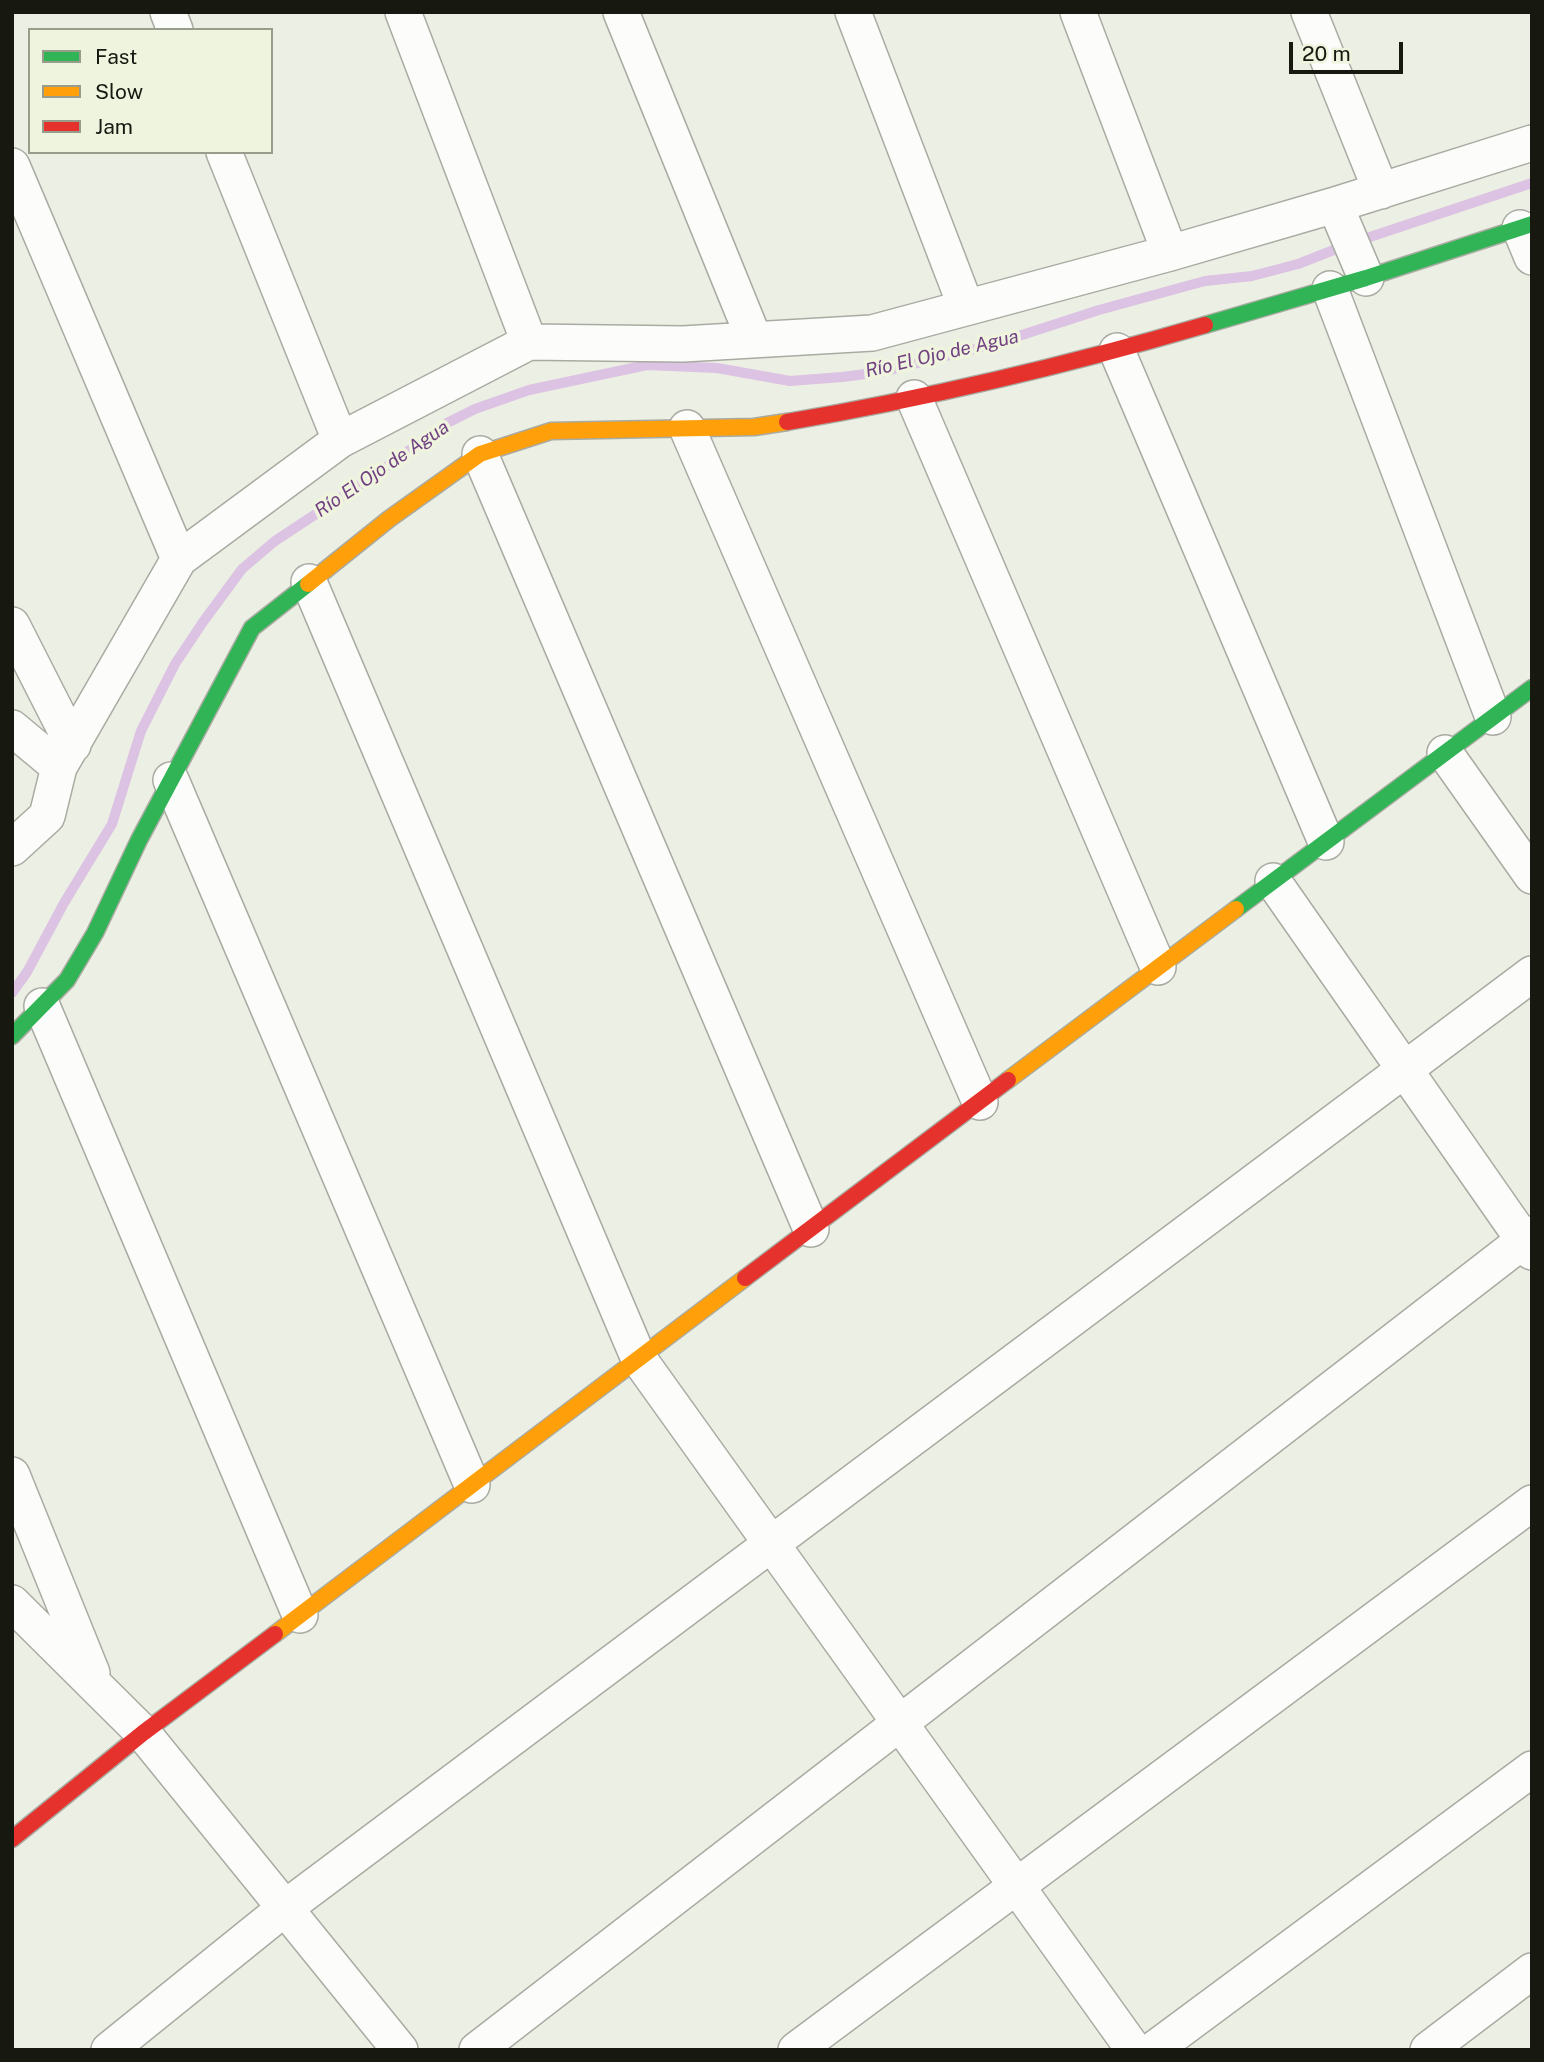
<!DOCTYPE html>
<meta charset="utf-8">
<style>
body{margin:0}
#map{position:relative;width:1544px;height:2062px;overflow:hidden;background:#ecefe3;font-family:"Public Sans",sans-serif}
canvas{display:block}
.frame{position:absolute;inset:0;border:14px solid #171911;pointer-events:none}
.legend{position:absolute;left:28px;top:28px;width:245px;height:126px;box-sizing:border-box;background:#eef4de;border:2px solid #989c8c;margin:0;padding:9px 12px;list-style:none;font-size:21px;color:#171911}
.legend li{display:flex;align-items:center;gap:14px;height:35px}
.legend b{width:35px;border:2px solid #989c8c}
.scale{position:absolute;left:1289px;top:42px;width:114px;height:32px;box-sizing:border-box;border:4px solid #171911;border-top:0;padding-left:9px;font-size:21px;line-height:24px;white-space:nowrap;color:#171911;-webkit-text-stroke:5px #eef4de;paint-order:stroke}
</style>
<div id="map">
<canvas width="1544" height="2062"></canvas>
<div class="frame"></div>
<ul class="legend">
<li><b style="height:9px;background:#30b455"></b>Fast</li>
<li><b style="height:9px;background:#ff9f0a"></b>Slow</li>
<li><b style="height:9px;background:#e5322d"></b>Jam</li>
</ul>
<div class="scale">20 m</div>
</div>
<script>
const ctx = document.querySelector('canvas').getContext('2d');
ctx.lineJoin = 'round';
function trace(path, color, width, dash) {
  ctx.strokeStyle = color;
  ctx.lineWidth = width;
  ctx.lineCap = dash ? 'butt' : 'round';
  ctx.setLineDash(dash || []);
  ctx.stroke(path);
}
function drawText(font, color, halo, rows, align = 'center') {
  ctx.font = font + ' "Public Sans",sans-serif';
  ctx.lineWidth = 7;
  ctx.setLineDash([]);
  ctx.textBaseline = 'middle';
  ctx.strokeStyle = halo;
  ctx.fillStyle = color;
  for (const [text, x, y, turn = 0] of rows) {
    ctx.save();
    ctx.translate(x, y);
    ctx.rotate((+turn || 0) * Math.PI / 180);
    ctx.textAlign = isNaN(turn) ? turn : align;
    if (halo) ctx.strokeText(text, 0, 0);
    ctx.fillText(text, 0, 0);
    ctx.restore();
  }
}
const stream = new Path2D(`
 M12,993L27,972L64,903L112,824L141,731L175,664L203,622L242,569L275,541L375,475L447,423L475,409L529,390L647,365L717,368L790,381L842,377L882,372L991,345L1099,310L1205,281L1252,276L1298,264L1349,244L1532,183`);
const street = new Path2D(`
 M168,12L175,30
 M403,12L529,342
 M621,12L754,339
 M853,12L966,307
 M1078,12L1170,253
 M1309,12L1381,191
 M224,152L340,440
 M12,166L179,559
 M1335,205L1366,278
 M1520,228L1532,257
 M1330,289L1493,717
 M1117,351L1326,842
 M914,398L1158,967
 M687,428L980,1102
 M480,454L811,1229
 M309,582L639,1359L1134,2050
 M12,625L73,745
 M12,728L59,767
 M1445,753L1532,876
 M171,780L472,1485
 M12,848L47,816L59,767L179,559L340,440L529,342L683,344L872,333L1170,253L1335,205L1532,143
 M1273,881L1532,1252
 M42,1006L300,1615
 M12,1475L92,1673
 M12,1603L143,1733L400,2050
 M109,2050L285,1908L1532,974
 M477,2050L1532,1234
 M796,2050L1532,1503
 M1153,2050L1532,1769
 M1428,2050L1532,1971`);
const fast = new Path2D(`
 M1205,325L1366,278L1532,224
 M1236,909L1532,688
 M12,1036L67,980L95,933L139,840L252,628L308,584`);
const slow = new Path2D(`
 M308,584L389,519L480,454L551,431L754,427L787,422
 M1008,1080L1236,909
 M275,1634L745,1278`);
const jam = new Path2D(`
 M787,422C928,398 1068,365 1205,325
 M745,1278L1008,1080
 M12,1839L143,1733L275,1634`);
const waterNames = [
 ["Río El Ojo de Agua",942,354,-13],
 ["Río El Ojo de Agua",382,469,-34]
];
trace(stream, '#dcc2e3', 10);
trace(street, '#a9aba2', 38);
trace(fast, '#a9aba2', 19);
trace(slow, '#a9aba2', 19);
trace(jam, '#a9aba2', 19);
trace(street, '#fcfdfb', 35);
trace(fast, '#30b455', 16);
trace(slow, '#ff9f0a', 16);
trace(jam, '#e5322d', 16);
drawText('italic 19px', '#714081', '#eef4de', waterNames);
</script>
